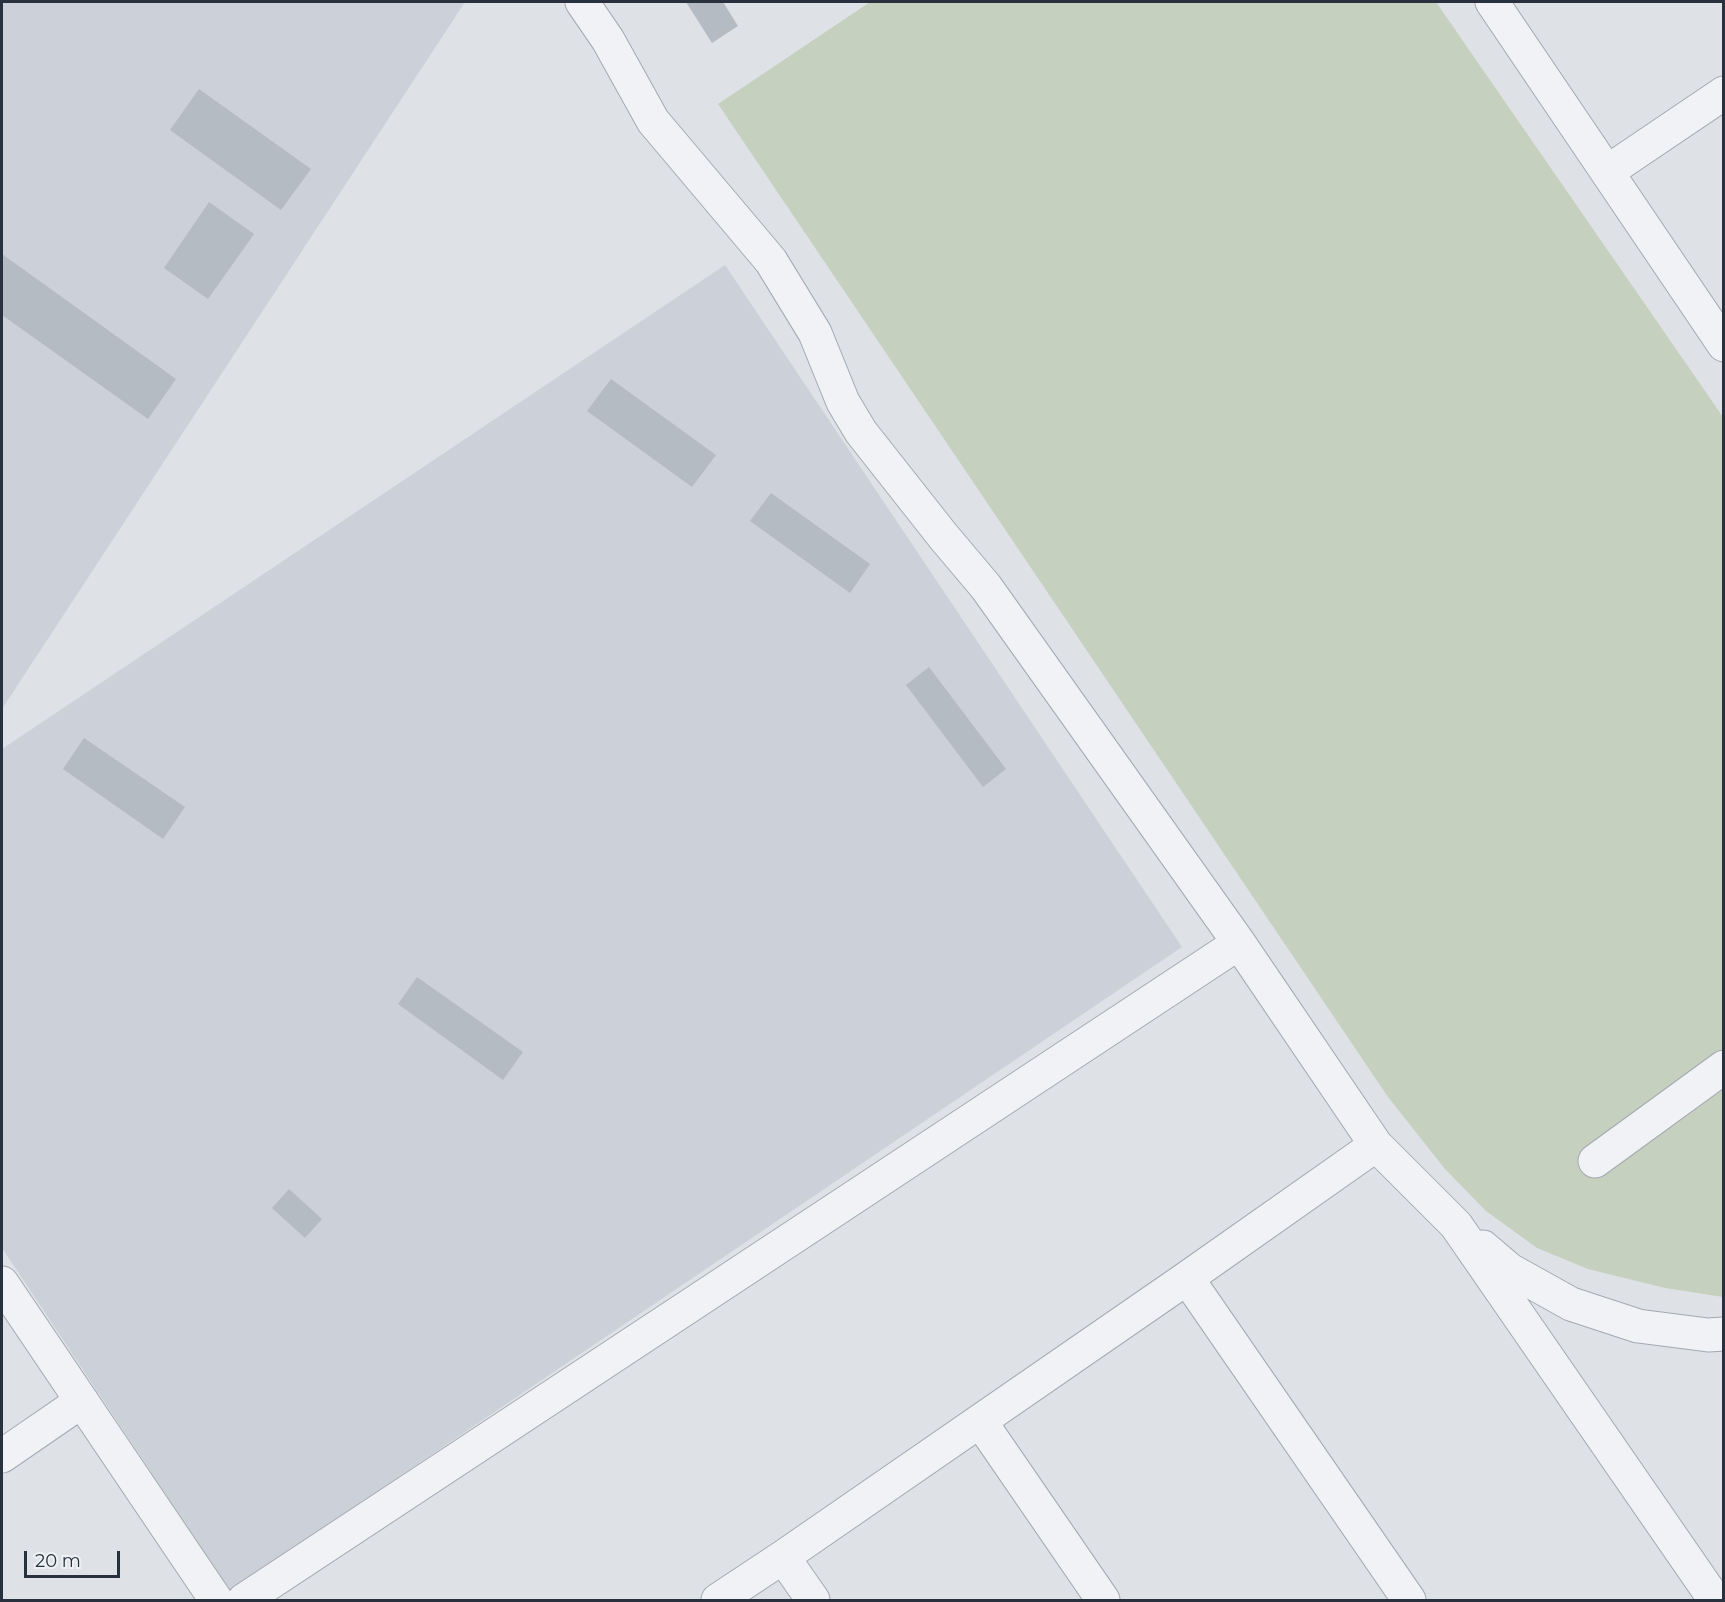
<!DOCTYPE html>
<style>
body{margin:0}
#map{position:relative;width:1725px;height:1602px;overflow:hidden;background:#dee2e7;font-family:Montserrat,sans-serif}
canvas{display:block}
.frame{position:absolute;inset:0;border:3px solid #28313d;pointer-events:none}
.scale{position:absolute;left:24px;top:1551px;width:96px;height:27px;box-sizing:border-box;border:3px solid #28313d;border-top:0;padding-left:8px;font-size:18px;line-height:21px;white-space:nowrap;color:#28313d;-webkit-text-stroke:4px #edf1f4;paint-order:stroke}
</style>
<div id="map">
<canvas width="1725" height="1602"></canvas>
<div class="frame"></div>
<div class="scale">20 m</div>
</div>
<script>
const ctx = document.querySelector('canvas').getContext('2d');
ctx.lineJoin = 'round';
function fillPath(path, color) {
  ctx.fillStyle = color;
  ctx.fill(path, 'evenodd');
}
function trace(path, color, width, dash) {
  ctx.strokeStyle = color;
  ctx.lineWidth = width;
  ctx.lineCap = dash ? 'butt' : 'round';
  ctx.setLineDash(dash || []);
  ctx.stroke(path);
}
const built = new Path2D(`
 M2,2H465L2,709Z
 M725,265L1182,947L230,1591L2,1248V749Z`);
const green = new Path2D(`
 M870,2H1436L1723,417V1297L1665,1288L1588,1269L1537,1248L1486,1211L1445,1169L1388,1097L718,104Z`);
const building = new Path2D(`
 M686,2H723L738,26L712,43Z
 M199,89L311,169L281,210L170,130Z
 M209,202L254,234L208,299L164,268Z
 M2,254L176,379L148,419L2,315Z
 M611,379L716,455L692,487L587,411Z
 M771,493L870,564L850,593L750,521Z
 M929,667L1006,769L983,787L906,685Z
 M84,738L185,807L163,839L63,769Z
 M417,977L523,1052L503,1080L398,1004Z
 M289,1189L322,1219L305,1238L272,1208Z`);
const minor = new Path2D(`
 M582,2L608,40L653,121L771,261L815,333L843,402L861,432L943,536L986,587L1239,943L1376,1145L1456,1225L1715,1600
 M1492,2L1724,345
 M1607,172L1724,93
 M1595,1161L1724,1067
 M1483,1247L1510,1270L1571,1304L1638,1326L1708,1335L1724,1334
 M1187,1278L1409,1600
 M2,1283L216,1600
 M980,1421L1103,1600
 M2,1456L82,1401
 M783,1557L813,1600
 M244,1600L1239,943
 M718,1600L783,1557L1187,1278L1376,1145`);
fillPath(built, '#ccd1d9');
fillPath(green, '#c5d0bf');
fillPath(building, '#b5bbc3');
trace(minor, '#a4a9b1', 35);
trace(minor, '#f0f2f5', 33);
</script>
